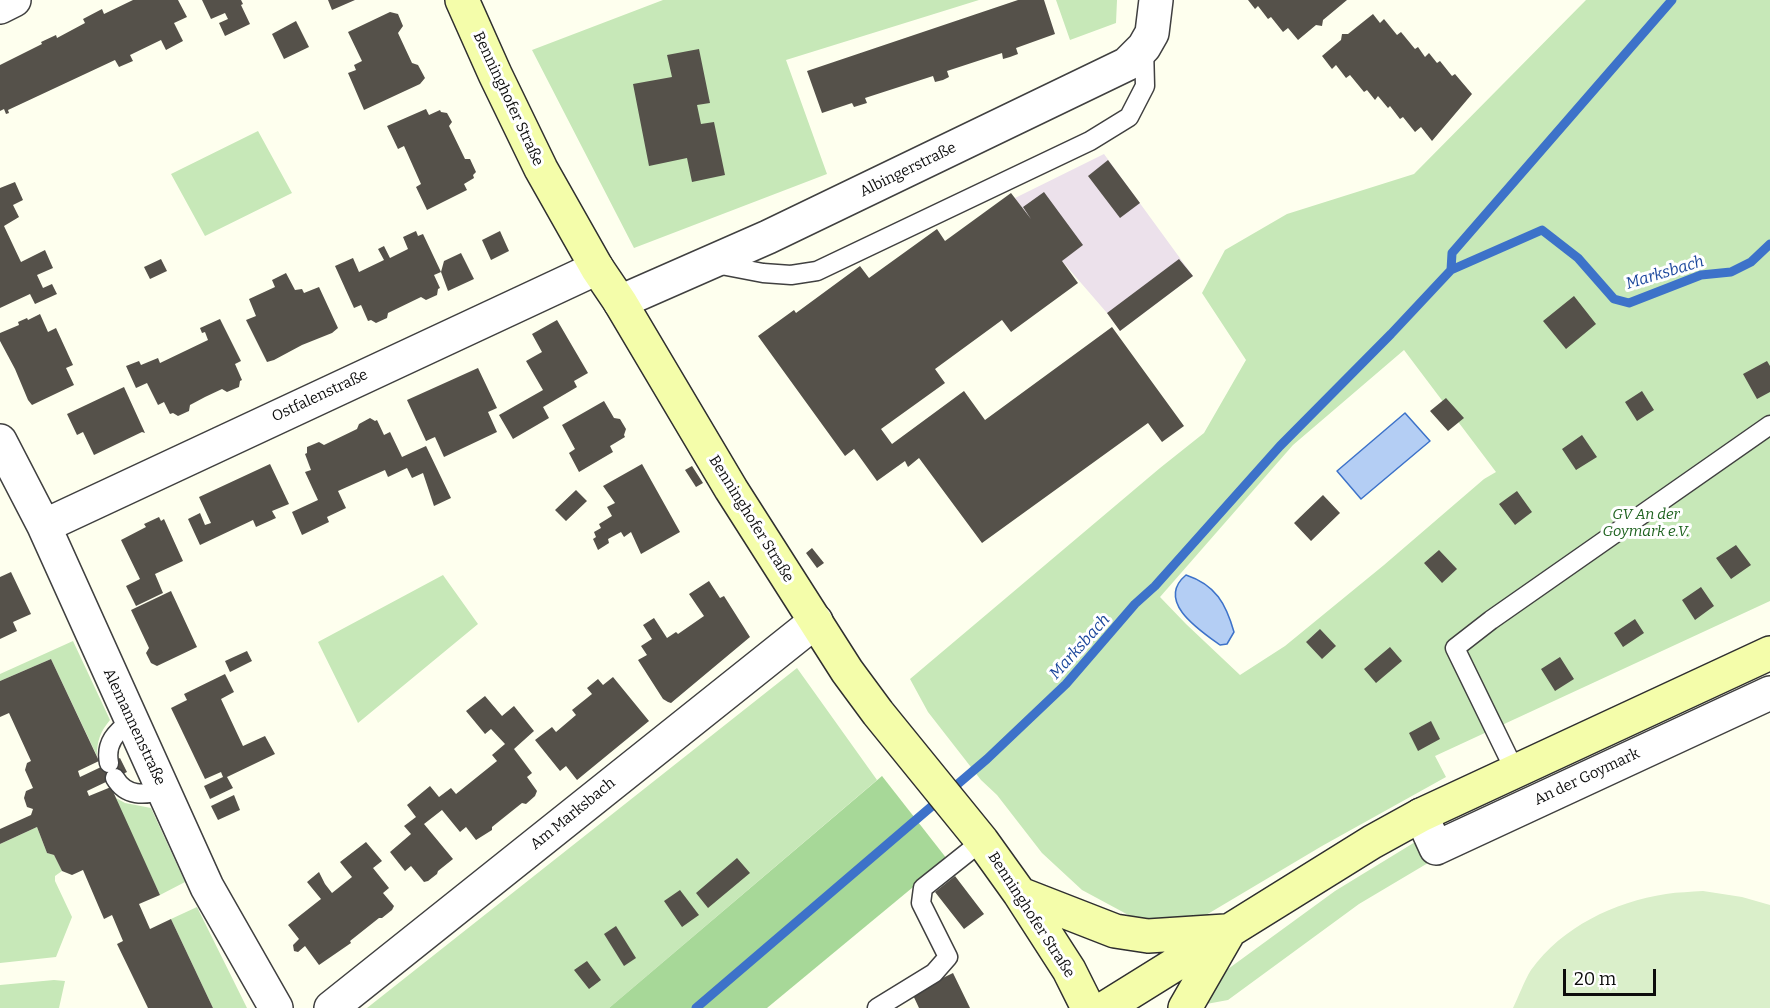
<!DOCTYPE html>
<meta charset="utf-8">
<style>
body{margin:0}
#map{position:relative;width:1770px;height:1008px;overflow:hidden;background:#feffee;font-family:Bitter,serif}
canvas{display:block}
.scale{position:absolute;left:1563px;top:969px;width:93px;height:27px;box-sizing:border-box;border:3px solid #0d0d0d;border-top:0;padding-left:8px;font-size:18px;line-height:21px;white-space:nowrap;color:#0d0d0d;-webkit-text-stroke:4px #fff;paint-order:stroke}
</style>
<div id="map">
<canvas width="1770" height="1008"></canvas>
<div class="scale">20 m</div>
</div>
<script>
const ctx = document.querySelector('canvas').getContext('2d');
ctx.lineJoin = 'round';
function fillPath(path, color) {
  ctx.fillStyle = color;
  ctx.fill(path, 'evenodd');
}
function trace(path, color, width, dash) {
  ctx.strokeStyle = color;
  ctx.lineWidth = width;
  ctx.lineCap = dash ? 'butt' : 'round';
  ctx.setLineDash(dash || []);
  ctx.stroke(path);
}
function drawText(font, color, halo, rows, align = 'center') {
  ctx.font = font + ' Bitter,serif';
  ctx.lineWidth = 6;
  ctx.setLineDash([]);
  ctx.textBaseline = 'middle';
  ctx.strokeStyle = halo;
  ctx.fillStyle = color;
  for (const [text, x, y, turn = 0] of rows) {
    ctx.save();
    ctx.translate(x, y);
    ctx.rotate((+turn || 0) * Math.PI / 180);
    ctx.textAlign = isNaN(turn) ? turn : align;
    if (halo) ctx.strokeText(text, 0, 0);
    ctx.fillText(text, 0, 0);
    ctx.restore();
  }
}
const industrial = new Path2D(`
 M1104,154L1193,276L1120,331L1107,313L1062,261L1015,198Z`);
const green = new Path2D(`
 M663,0H979L786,60L827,174L634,248L532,50Z
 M1056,0H1117L1116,23L1070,40Z
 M1586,0H1770V601L1435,756L1446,777L1322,846L1206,915L1147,925L1082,890L1042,853L997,795L981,780L928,712L910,679L1160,468L1204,433L1246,360L1202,293L1225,250L1287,214L1414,174ZM1404,350L1496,472L1484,479L1384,565L1285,646L1240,675L1186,624L1160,597L1293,445Z
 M258,131L292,193L205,236L171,174Z
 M443,575L478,624L358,723L318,642Z
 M73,641L110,720C100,732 97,741 97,756L51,659L0,681V674Z
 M797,668L877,780L609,1008H367Z
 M114,797L125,803L151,808L185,882L160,895Z
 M37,827L47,853L54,855L62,871L55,876V881L72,917L56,957L0,963V844Z
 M1420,839L1433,860L1359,904L1228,1000L1201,1005L1228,969L1335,891Z
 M197,907L247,1008H213L171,919Z
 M54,980L65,981L59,1008H0V985Z`);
const forest = new Path2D(`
 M882,776L947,859L767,1008H609Z`);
const pitch = new Path2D(`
 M1703,891L1742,897L1770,905V1008H1513C1519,996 1524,981 1531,970C1562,927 1614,902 1666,894C1678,892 1691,892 1703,891Z`);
const water = new Path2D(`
 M1405,413L1430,441L1361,499L1337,471Z
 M1186,575C1216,585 1226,604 1234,632L1227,644L1220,645C1199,630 1155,601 1186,575Z`);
const stream = new Path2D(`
 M1451,270L1452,253L1672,0
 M696,1008L987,759L1066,684L1135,604L1155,586L1280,446L1391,334L1451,270L1542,230L1578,258L1614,299L1629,303L1701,275L1731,272L1751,262L1770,244`);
const building = new Path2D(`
 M133,0H178L187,17L174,23L183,41L166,50L161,40L130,55L133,61L119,67L115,60L8,110L9,113L6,114L4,109L0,111V65L42,44L41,42L56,35L57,38L85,23L83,19L102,9L104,14Z
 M202,0H241L243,4L241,5L250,24L225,36L219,23L228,19L225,13L211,19Z
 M328,0H355L332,10Z
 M1018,0H1044L1055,34L1016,48L1018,54L1010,57L1003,59L1002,53L947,71L949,77L943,80L935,82L933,76L865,98L867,103L854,107L852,103L822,113L807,71Z
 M1248,0H1347L1323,20L1322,26L1316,25L1298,40L1288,28L1283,32L1271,17L1268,19L1258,6L1255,9Z
 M390,12L398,14L403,26L398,33L412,63L418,65L425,78L420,84L364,110L348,73L356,70L354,65L362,61L348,32Z
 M1373,14L1380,23L1384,19L1397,35L1401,32L1415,49L1418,47L1425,57L1429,53L1437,63L1440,61L1452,76L1455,74L1472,94L1432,141L1421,127L1415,132L1403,117L1400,119L1390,106L1388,108L1378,96L1375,100L1367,90L1364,92L1350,75L1346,78L1336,65L1332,69L1322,56L1341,40L1342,34H1348Z
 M296,21L309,47L284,59L272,34Z
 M699,49L710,103L697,105L701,124L714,122L725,175L692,182L687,158L649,166L633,84L672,77L667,55Z
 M426,109L429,115L440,110L441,112L447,113L452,122L449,126L465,159H470L476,172L473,175L474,178L464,184L467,190L427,210L416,187L421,184L404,146L398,149L387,126Z
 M1108,160L1140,203L1120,218L1088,176Z
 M15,182L23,200L13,205L19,217L4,226L21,262L45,250L53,268L37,275L43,288L52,284L57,294L35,304L30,294L0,308V188Z
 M1044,192L1083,245L1062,261L1078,283L1011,332L1002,320L935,369L945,383L881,429L892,444L964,391L985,420L1112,327L1184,426L1162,442L1148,423L982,543L919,458L908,467L905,461L877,481L854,449L845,456L758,336L794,310L796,313L860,266L869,278L937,229L945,241L1011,193L1031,219L1023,207Z
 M416,231L418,236L423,234L441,272L434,275L440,288L438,289L437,295L426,300L421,297L388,313L387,318L376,323L371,320L368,321L361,305L354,308L335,266L353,258L359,272L384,260L378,249L384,246L390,258L408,249L403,237Z
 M500,231L509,251L491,260L482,240Z
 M461,253L474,279L448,291L441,272L444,261Z
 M161,259L167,271L150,279L144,267Z
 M1179,259L1193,276L1120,331L1107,313Z
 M286,273L295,290L302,289L304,293L319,287L338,328L332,333L302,345L274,360L267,362L246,320L256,316L249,299L275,287L272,280Z
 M1574,296L1596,324L1566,349L1543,321Z
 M40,314L48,332L56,328L73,365L66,368L74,385L32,405L28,400L15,369L0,341V333L19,325L18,322L27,318L28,320Z
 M220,319L241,361L235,364L242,380L240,381L239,387L227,392L222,389L205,397L190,405L189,411L178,416L173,413L170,414L164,402L158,405L147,383L136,388L126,366L139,361L141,365L158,358L160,363L208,340L205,332L202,333L200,328Z
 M557,320L588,373L574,381L577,387L543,407L549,418L513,439L499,415L543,390L526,361L542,352L532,334Z
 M1767,361L1770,366V392L1757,399L1743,374Z
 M478,368L497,408L488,412L497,432L444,457L435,437L426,441L407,400Z
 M124,387L145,433L142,432L94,455L83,432L77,435L67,414Z
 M1642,391L1654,410L1637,421L1625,402Z
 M1446,398L1464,418L1448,431L1430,411Z
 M604,401L614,418L620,419L626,429L624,435L625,437L610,446L613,452L579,472L569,453L575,449L562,425Z
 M370,418L375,421L377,420L384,435L390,432L402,457L426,446L451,498L434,506L423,473L412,478L407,468L388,477L385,470L338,491L346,508L327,517L329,522L302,535L292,512L318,500L305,472L311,470L305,454L307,453V447L319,442L324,445L357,429L359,424Z
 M1582,435L1597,457L1576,470L1562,449Z
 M270,464L289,504L272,511L276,518L256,527L253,520L200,545L188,519L200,513L205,525L211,523L199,497Z
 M642,464L680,532L641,554L631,532L624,537L621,532L608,539L609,543L598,550L593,539L596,537L594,532L601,528L599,524L612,516L607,507L615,503L603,486Z
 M692,466L703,483L696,487L685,470Z
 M576,490L587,501L566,521L555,510Z
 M1517,491L1532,512L1515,525L1499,504Z
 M1323,495L1340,513L1311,541L1294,523Z
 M159,517L161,521L164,519L183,561L155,574L163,593L136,606L126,586L140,579L121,540L146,527L144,524Z
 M1736,545L1751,565L1731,579L1716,558Z
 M812,548L824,563L817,568L806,553Z
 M1439,550L1457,569L1442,583L1424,563Z
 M11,572L31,614L13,622L17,631L0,639V577Z
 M709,581L720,598L724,596L750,637L671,703L668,702L663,699L638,660L647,655L641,646L652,639L643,625L654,618L667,638L676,632L678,634L704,616L689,594Z
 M1701,587L1714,606L1695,620L1682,600Z
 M171,591L197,647L157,666L151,663L146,653L149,648L131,610Z
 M1635,619L1644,633L1623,647L1614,633Z
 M1320,629L1336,646L1322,659L1306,642Z
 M1390,647L1402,661L1376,683L1364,669Z
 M247,651L252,661L230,672L225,661Z
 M1560,657L1574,679L1555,691L1541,669Z
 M51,659L99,761L78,771L80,777L120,758L127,772L87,791L89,796L111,787L160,895L139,904L150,929L171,919L213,1008H148L117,944L123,941L112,915L104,919L83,870L72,875L62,871L54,855L47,853L37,827L0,844V829L31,815L33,809L27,807L24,798L26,791L33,788L25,770L27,763L31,761L9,713L0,717V681Z
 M225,674L234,692L221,699L243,746L265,736L275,754L227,777L233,788L210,799L204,786L223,777L221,772L205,779L171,708L187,700L184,694Z
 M613,677L649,721L577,780L566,766L560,771L535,740L552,727L556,732L576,715L572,710L592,694L587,688L598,679L603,685Z
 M485,696L502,716L514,706L534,731L514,749L532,773L527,777L537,791L535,796L526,804L522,803L492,827V830L476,840L466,827L460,832L442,810L424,824L453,859L438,871L437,874L428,881L424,882L411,866L405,871L390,852L411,834L404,826L416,817L407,805L430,786L439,797L451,788L456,794L497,761L492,755L505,744L491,729L485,734L466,711Z
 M1431,721L1440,739L1418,751L1409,733Z
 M234,795L240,810L218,820L211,806Z
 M366,842L382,861L373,868L389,888L383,893L394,906L392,910L382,918H379L350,941L351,943L319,965L305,946L298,952L294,951L293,945L299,939L288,925L321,899L307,882L319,872L325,884L332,893L352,877L340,862Z
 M737,858L750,873L708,908L696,893Z
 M955,876L984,914L964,929L935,892Z
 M680,890L699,915L682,927L664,901Z
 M616,926L636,958L624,966L604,934Z
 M587,961L601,980L589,989L574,970Z
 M953,973L970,1008H919L912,993Z`);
const lane = new Path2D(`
 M716,264L763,273L791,275L817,271L1090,141L1129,117L1145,86L1144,47
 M109,763C105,743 116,732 131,721
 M1515,771L1455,648L1491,620L1770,425
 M115,778C126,797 144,795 163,791
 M877,1008L934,973L948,957L921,903L923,888L982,841`);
const street = new Path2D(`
 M0,7L14,0
 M620,302L768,237L1127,64L1144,47L1152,33L1156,0
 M0,441L44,526L207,887L276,1008
 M44,526L597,268
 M1421,815L1436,848L1770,693
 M331,1008L816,621`);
const secondary = new Path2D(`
 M462,0L495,74L541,169L597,268L620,302L731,489L847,671L878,713L982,841L1020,894L1069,970L1088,1008
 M1020,894L1115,931L1148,936L1225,931
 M1105,1008L1372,842L1421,815L1770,653
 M1185,1008L1227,935`);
const streetNames = [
 ["Benninghofer Straße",508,99,65],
 ["Albingerstraße",908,170,-26],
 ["Ostfalenstraße",320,396,-25],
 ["Benninghofer Straße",751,519,58],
 ["Alemannenstraße",134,727,65],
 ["An der Goymark",1587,777,-25],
 ["Am Marksbach",573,814,-39],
 ["Benninghofer Straße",1031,915,57]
];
const parkNames = [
 ["GV An der",1646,515],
 ["Goymark e.V.",1646,532]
];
const waterNames = [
 ["Marksbach",1665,273,-17],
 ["Marksbach",1080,647,-48]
];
fillPath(industrial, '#ece1eb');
fillPath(green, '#c7e8b8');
fillPath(forest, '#a7d898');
fillPath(pitch, '#daefca');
fillPath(water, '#b4cef4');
trace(water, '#3d72c9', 1.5);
trace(stream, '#3d72c9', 9);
fillPath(building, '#55514a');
trace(lane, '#404040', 21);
trace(street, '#404040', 36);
trace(secondary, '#2f2f2f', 36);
trace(lane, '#fff', 18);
trace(street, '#fff', 33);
trace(secondary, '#f4fdaa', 33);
drawText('15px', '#0d0d0d', '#fff', streetNames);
drawText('italic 15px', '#1f6320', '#fff', parkNames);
drawText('italic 16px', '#1a469b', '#fff', waterNames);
</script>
